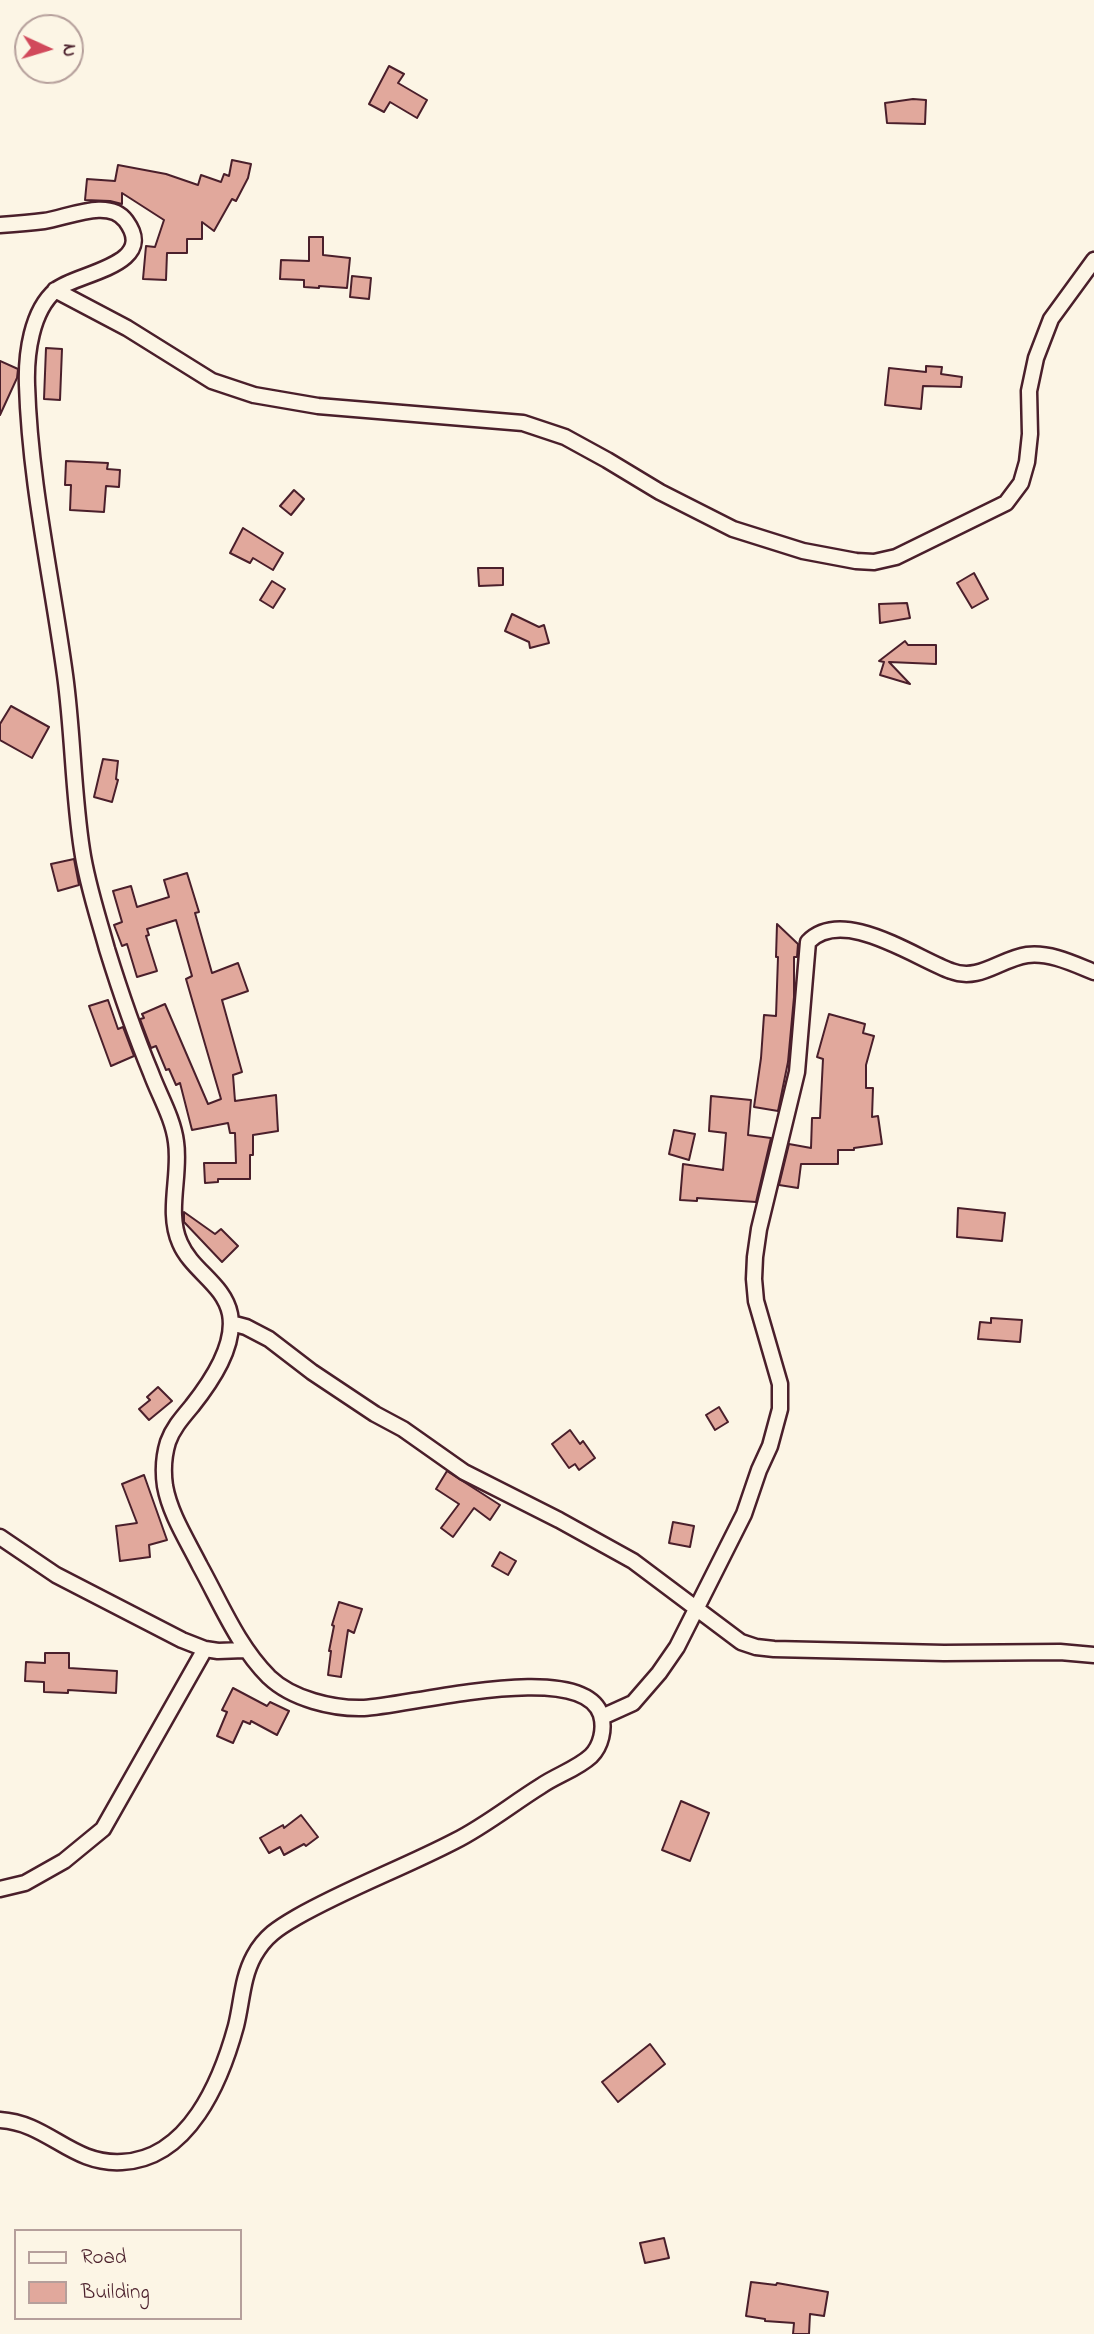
<!DOCTYPE html>
<style>
body{margin:0}
#map{position:relative;width:1094px;height:2334px;overflow:hidden;background:#fcf5e5;font-family:"Indie Flower",sans-serif}
canvas{display:block}
.legend{position:absolute;left:14px;top:2229px;width:228px;height:91px;box-sizing:border-box;background:#fcf5e5;border:2px solid #b59f9b;margin:0;padding:9px 12px;list-style:none;font-size:21px;color:#4a1f2b}
.legend li{display:flex;align-items:center;gap:14px;height:35px}
.legend b{width:35px;border:2px solid #b59f9b}
.north{position:absolute;left:14px;top:14px;width:70px;height:70px;box-sizing:border-box;background:#fcf5e5;border:2px solid #b59f9b;border-radius:50%;rotate:94deg;font-size:19px;font-weight:700;line-height:28px;text-align:center;color:#4a1f2b}
.north::after{content:'';display:block;margin:auto;width:24px;height:32px;background:#d1495b;clip-path:polygon(50% 0,100% 100%,50% 72%,0 100%)}
</style>
<div id="map">
<canvas width="1094" height="2334"></canvas>
<ul class="legend">
<li><b style="height:9px;background:#fcf5e5"></b>Road</li>
<li><b style="height:19px;background:#e1a89c"></b>Building</li>
</ul>
<div class="north">N</div>
</div>
<script>
const ctx = document.querySelector('canvas').getContext('2d');
ctx.lineJoin = 'round';
function fillPath(path, color) {
  ctx.fillStyle = color;
  ctx.fill(path, 'evenodd');
}
function trace(path, color, width, dash) {
  ctx.strokeStyle = color;
  ctx.lineWidth = width;
  ctx.lineCap = dash ? 'butt' : 'round';
  ctx.setLineDash(dash || []);
  ctx.stroke(path);
}
const building = new Path2D(`
 M389,66L404,74L398,83L427,100L417,118L390,102L384,112L369,104Z
 M913,99L926,100L925,124L887,123L885,103Z
 M232,160L251,164L248,178L236,201L232,199L214,231L202,222V239H187V253H167L166,280L143,279L146,246L155,247L164,220L122,193V204L110,201L85,200L87,179L115,181L118,165L166,174L198,185L201,175L221,182L224,174L229,176Z
 M309,237H323V255L350,258L347,288L319,286V288L304,287V280L280,279L281,260L309,261Z
 M352,276L371,278L369,299L350,297Z
 M46,348L62,349L60,400L44,399Z
 M0,361L18,369L17,378L0,415Z
 M926,366L942,367L941,374L962,377L961,387L923,386L921,409L885,405L889,368L926,372Z
 M66,461L108,463L107,469L120,470L119,487L106,486L104,512L70,510L71,485H65Z
 M294,490L304,499L291,515L280,506Z
 M243,528L283,553L273,570L253,558L250,563L230,553Z
 M478,568H503V585L479,586Z
 M974,573L988,599L972,608L957,583Z
 M272,581L285,589L273,608L260,600Z
 M907,603L910,618L880,623L879,604Z
 M512,614L539,627L544,625L549,643L530,648L529,642L505,631Z
 M905,641L908,645H936V664L889,662L910,684L880,675L884,662L879,661Z
 M11,706L49,727L32,758L0,740V724Z
 M103,759L118,761L116,779L118,780L112,802L94,797Z
 M74,859L79,885L58,891L51,864Z
 M187,873L199,912L195,913L212,973L238,963L248,991L222,1000L242,1072L233,1075L235,1101L276,1095L278,1131L253,1135V1155H250V1179H218V1182L205,1183L204,1163H236L235,1133H230L228,1123L192,1130L180,1083L176,1085L169,1069L166,1070L156,1046L151,1048L140,1019L144,1018L142,1014L165,1004L208,1104L221,1099L186,979L192,976L176,920L147,929L149,935L146,936L157,971L137,977L127,944L122,946L114,925L122,922L113,891L131,886L137,907L169,897L164,880Z
 M777,924L798,944L797,957H794V997L788,1062L778,1111L754,1107L761,1058L764,1015L776,1016L778,957H776Z
 M108,1000L118,1029L123,1027L134,1056L111,1066L89,1006Z
 M829,1014L865,1024L863,1033L874,1036L866,1065V1088H873L872,1117L878,1116L882,1144L854,1148V1150H838V1164H801L798,1188L779,1185L789,1144L811,1148L812,1118H820L823,1059L817,1057Z
 M711,1096L751,1100L748,1135L771,1138L756,1202L697,1198V1201L680,1200L683,1164L723,1170L726,1133L709,1131Z
 M674,1130L695,1134L689,1160L669,1154Z
 M958,1208L1005,1213L1002,1241L957,1237Z
 M184,1212L215,1234L221,1229L238,1246L222,1262L184,1222Z
 M991,1318L1022,1320L1020,1342L978,1339L980,1322L991,1323Z
 M158,1387L172,1401L149,1420L139,1409L150,1400L147,1397Z
 M719,1407L728,1422L715,1430L706,1415Z
 M570,1430L580,1444L583,1441L595,1458L579,1470L575,1464L569,1468L552,1444Z
 M447,1471L500,1505L490,1520L474,1508L453,1537L441,1528L459,1504L436,1489Z
 M144,1475L167,1540L149,1545L150,1557L120,1561L116,1526L137,1523L122,1484Z
 M673,1522L694,1526L690,1547L669,1543Z
 M500,1552L516,1561L508,1575L492,1566Z
 M339,1602L362,1609L354,1633L348,1630L341,1677L328,1675L331,1651H329L334,1626L332,1625Z
 M45,1653H69V1668L117,1671L116,1693L68,1690V1693L44,1692V1682L25,1681L26,1662L45,1663Z
 M233,1688L267,1706L270,1702L289,1711L277,1735L251,1721L250,1724L243,1721L233,1743L217,1736L227,1712L222,1710Z
 M681,1801L709,1813L690,1861L662,1850Z
 M301,1815L318,1837L306,1846L304,1844L284,1855L280,1847L269,1853L260,1838L283,1825L284,1828Z
 M650,2044L665,2064L618,2102L602,2082Z
 M664,2238L669,2258L645,2263L640,2243Z
 M751,2282L776,2285L777,2283L828,2292L824,2316L810,2314L809,2334H793L794,2323L765,2321V2319L746,2316Z`);
const street = new Path2D(`
 M0,225C15,224 29,223 44,221C67,218 109,197 126,221C159,266 76,273 56,290C31,311 26,355 27,385C30,483 52,579 65,675C73,733 73,792 82,850C87,884 98,916 107,949C120,991 134,1032 151,1073C159,1095 173,1118 176,1142C181,1175 166,1212 180,1243C192,1271 224,1284 230,1314C236,1346 211,1382 192,1406C182,1418 173,1428 168,1442C164,1455 163,1472 165,1486C170,1514 187,1540 200,1566C221,1604 238,1646 269,1677C292,1699 333,1709 364,1708C409,1706 583,1658 601,1715C605,1729 601,1746 591,1756C577,1769 557,1775 541,1786C512,1804 485,1826 455,1841C403,1868 348,1888 297,1917C278,1928 265,1936 254,1956C242,1978 242,2002 236,2026C221,2081 189,2159 122,2162C71,2165 49,2123 0,2120
 M55,290L127,328L212,381L254,395L318,406L523,423L565,437L607,460L660,492L733,529L803,551L856,561L874,562L896,557L1006,503L1021,483L1027,462L1030,434L1029,391L1036,358L1051,319L1094,260
 M231,1323L246,1327L269,1339L312,1372L375,1414L403,1429L464,1472L559,1520L633,1561L741,1642L756,1647L774,1649L944,1653L1060,1652L1094,1655
 M0,1537L56,1575L182,1640L205,1649L218,1651L244,1650
 M602,1717L633,1703L659,1673L677,1647L744,1514L759,1470L770,1446L780,1409V1384L756,1301L754,1279L755,1257L759,1229L797,1072L808,942C843,906 915,958 951,971C979,982 1000,959 1027,955C1050,952 1074,964 1094,972
 M0,1889L25,1883L64,1861L103,1829L205,1649`);
fillPath(building, '#e1a89c');
trace(building, '#4a1f2b', 2);
trace(street, '#4a1f2b', 19);
trace(street, '#fcf5e5', 14);
</script>
